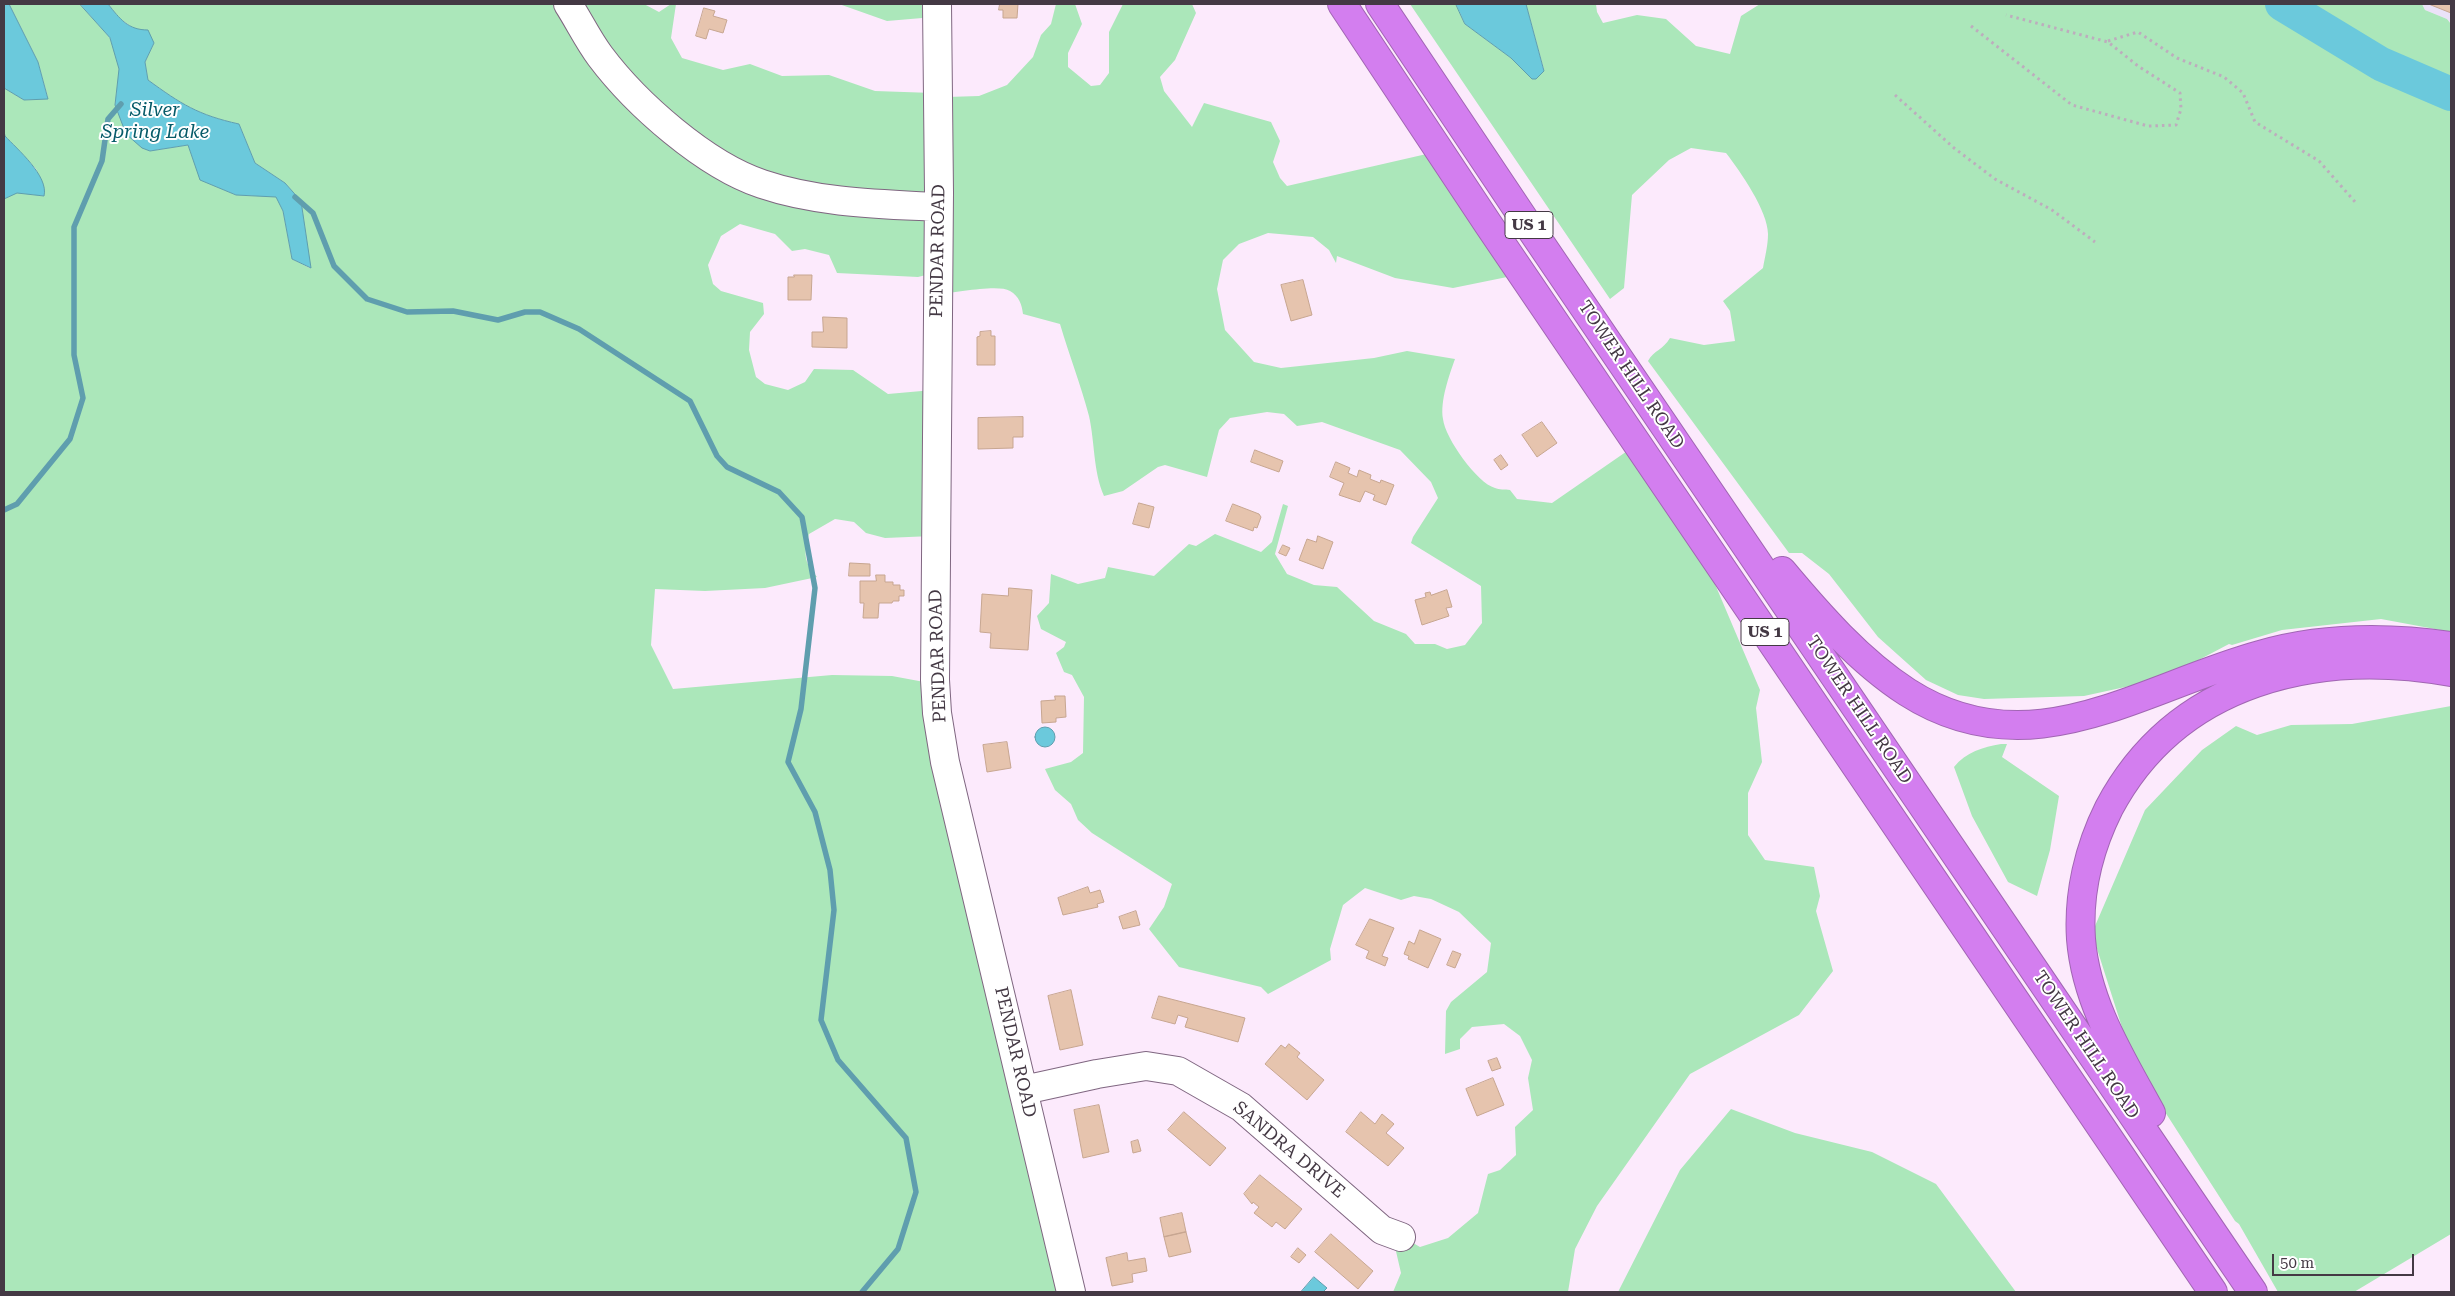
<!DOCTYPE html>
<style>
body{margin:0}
#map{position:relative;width:2455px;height:1296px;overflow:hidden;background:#fceafc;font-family:"Roboto Serif",serif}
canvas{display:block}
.frame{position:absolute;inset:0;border:5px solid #443944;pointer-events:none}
.scale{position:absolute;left:2272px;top:1254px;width:142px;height:22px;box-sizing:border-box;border:2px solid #443944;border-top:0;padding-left:6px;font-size:15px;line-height:18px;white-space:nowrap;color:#443944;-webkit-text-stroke:4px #fff;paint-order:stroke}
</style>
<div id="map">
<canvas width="2455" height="1296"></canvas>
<div class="frame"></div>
<div class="scale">50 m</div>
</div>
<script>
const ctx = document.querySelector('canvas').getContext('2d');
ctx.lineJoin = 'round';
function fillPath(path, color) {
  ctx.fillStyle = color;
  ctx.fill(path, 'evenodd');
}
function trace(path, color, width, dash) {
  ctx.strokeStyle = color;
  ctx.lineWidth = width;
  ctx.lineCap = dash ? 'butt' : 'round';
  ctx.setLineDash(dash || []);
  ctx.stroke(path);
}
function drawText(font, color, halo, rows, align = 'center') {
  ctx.font = font + ' "Roboto Serif",serif';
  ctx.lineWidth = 4;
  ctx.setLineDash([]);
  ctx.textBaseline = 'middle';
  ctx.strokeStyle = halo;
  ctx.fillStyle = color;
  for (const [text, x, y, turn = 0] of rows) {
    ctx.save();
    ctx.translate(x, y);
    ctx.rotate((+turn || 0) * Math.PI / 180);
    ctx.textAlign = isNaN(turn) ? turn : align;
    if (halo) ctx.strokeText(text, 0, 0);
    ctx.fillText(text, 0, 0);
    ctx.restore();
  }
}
const industrial = new Path2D(`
 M2422,4H2451V24L2447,19L2425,10Z`);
const green = new Path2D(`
 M9,4H80L110,38L120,69L115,105L150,151L188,145L201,180L236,195L276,196L283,211L292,259L310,268L301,201L285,183L255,163L239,124C198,115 181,104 148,80L145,62L154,43L119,18L108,4H644L659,12L671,4H676L671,38L682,58L723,70L750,64L782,76L829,75L875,91L933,93L947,97L979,96L1007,85L1033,57L1041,35L1051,24L1056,4H1075L1082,24L1068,53V67L1091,86L1100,85L1109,73V32L1123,4H1192L1196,13L1175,60L1160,77L1164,91L1192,127L1204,103L1271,122L1280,141L1273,162L1280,178L1287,186L1431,153L1512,276L1453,288L1395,278L1337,256L1336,263L1329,250L1313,237L1268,233L1239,244L1223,260L1217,289L1225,330L1254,362L1281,368L1374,358L1407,351L1455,359C1449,376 1440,401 1443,419C1445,438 1477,483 1495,488C1499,490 1505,489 1510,490L1517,499L1552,503L1633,447L1706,563L1760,690L1756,708L1762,762L1748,793V835L1765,860L1814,867L1820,896L1816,911L1833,971L1799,1015L1690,1074L1597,1206L1575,1249L1568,1292H1393L1401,1273L1392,1234L1401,1236L1420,1247L1448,1238L1478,1213L1488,1174L1500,1170L1516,1155L1515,1127L1533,1110L1528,1078L1532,1060L1520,1036L1504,1024L1472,1027L1460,1039V1049L1445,1054L1446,1011L1451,1002L1487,972L1491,943L1459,912L1431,899L1414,896L1401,900L1365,888L1343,905L1330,949L1331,960L1268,994L1261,987L1179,967L1149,929L1164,907L1172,884L1092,833L1078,820L1071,804L1055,790L1045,769L1071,762L1083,753L1084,697L1072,675L1064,672L1056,653L1064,647L1066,642L1041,629L1037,616L1049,603L1051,574L1078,584L1105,578L1108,567L1154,576L1189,544L1196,546L1215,534L1261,552L1272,542L1283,504L1288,506L1275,554L1287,574L1314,585L1337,587L1374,621L1406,634L1415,644H1435L1447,649L1465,645L1482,623L1481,586L1411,543L1413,537L1438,498L1431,482L1400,450L1322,422L1297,426L1284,414L1267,412L1230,418L1219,430L1207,477L1165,465L1158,467L1123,491L1104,496C1093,471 1095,443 1089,416C1081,385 1069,355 1060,324L1023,314C1022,305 1019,296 1010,291C998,284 955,293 940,294L934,273L918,277L837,273L829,255L805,249L792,251L775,234L740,224L721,236L708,265L713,284L721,291L763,303L764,314L750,332L749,350L756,377L765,384L788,390L805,382L814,369L853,370L888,394L933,390L932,536L885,538L866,533L854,522L835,519L809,534C804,554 803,561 817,577L765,588L705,591L655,589L651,645L673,689L832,675L892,676L935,684L1071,1292H4V199L17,192L44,196L36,169L5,136L4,88L24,100L48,98L38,62Z
 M839,4H936L934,17L887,21Z
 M1410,4H1456L1465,24L1511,58L1532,79L1544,70L1526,4H1596L1597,12L1603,23L1637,15L1666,19L1696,46L1730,54L1741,16L1760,4H2422L2425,10L2447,19L2451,24V632L2381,619L2282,630L2232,645L2229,644L2191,664L2139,684L2084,696L1984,699L1958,695L1926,680L1878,637L1829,574L1802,553H1789L1648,361C1654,350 1663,350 1670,338L1704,345L1735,341L1730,311L1723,301L1763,268C1765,257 1768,245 1768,234C1768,211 1740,171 1726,153L1691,148L1669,160L1632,195L1624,288L1610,299Z
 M2451,706V1234L2354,1292H2278L2239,1224L2235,1221L2133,1062L2092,933L2145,810L2202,750L2236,726L2257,735L2291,725L2352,724Z
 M2001,744H2007L2002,757L2059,796L2050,850L2037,896L2008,882L1972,816L1954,767C1966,752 1983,747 2001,744Z
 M1731,1109L1795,1133L1872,1152L1936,1184L2016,1292H1618L1680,1170Z`);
const water = new Path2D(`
 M4,4H9L38,62L48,99L24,100L4,88Z
 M80,4H108C120,19 128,30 148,30L154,43L145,62L148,80C181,104 198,115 239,124L255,163L285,183L301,201L311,268L292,259L283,211L276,197L236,195L200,180L188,145L150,151L142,148L126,134L115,105L119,69L110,38Z
 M1456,4H1526L1544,71L1536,79H1532L1511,58L1465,24Z
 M4,131L5,136C17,149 49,176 44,196L17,193L4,199Z
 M1035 737a10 10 0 1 1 20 0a10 10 0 1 1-20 0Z
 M1314,1277L1327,1288L1323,1292H1301Z`);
const stream = new Path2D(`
 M295,197L313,213L334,266L367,299L407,312L453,311L498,320L525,312H540L579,329L690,401L717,456L727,467L779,492L802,517L815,588L801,709L788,762L815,812L830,870L834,910L821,1020L838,1060L906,1138L916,1192L898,1249L862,1292
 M4,510L17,504L70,439L83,398L74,355V227L102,161L108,119L121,104`);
const river = new Path2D(`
 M2282,4L2381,64L2451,94`);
const building = new Path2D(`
 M1000,4H1018L1017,18H1003V10H999Z
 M2432,4H2451V13L2431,5Z
 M704,8L715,11L713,16L727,20L723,33L709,29L706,39L696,36Z
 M794,275H812L811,300H788V277H794Z
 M1303,280L1312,315L1291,321L1281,285Z
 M823,317L847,318V348L812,347V332H823Z
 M991,331V336H995V365H977V337L980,336V332Z
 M1023,417V437H1013V448L978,449V418Z
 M1542,422L1557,443L1537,457L1522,435Z
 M1255,450L1283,461L1279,472L1251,462Z
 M1501,455L1508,465L1501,470L1494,460Z
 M1336,462L1350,468L1348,473L1357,477L1359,470L1371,475L1370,479L1380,483L1381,480L1394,485L1386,505L1373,500L1375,495L1365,491L1360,502L1339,495L1344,483L1330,477Z
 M1139,503L1154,507L1149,528L1133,524Z
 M1233,504L1259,514L1261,517L1257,528L1254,527L1253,531L1226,521Z
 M1318,536L1333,542L1323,569L1299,560L1307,539L1316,542Z
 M1283,545L1290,548L1286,556L1279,553Z
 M850,563L870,564V576H849Z
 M876,575H885V582H893V585H900V590H904V596H899V601H893L892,603H879L878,618H863L864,603H860V581H876Z
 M1009,588L1032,590L1028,650L990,648L991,633L980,632L982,594L1008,596Z
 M1447,590L1452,607L1446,608L1449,616L1422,625L1415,600L1426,597L1425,593L1430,592L1431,595Z
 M1055,696H1065L1066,717L1056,718V722L1042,723L1041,701L1055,700Z
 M1007,742L1011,768L987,772L983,745Z
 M1088,887L1090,893L1100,890L1104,902L1097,904L1098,907L1063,915L1058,898Z
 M1136,911L1140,925L1123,929L1119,917Z
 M1370,919L1394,928L1382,956L1388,958L1385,966L1366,958L1369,951L1356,945Z
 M1420,930L1441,939L1428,968L1408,959L1409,956L1404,954L1409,941L1414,944Z
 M1453,951L1461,954L1455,968L1447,965Z
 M1071,990L1083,1045L1060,1050L1048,996Z
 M1159,996L1245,1018L1238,1042L1185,1027L1188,1018L1178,1015L1175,1024L1152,1018Z
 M1289,1044L1300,1053L1297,1057L1324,1080L1307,1100L1265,1064L1281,1045L1285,1048Z
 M1497,1058L1501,1068L1492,1071L1488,1061Z
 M1493,1078L1504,1105L1477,1116L1466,1089Z
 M1099,1105L1109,1152L1083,1158L1074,1110Z
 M1184,1112L1226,1148L1210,1166L1168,1130Z
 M1361,1112L1375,1124L1382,1114L1394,1124L1386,1133L1404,1148L1388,1166L1346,1132Z
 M1138,1140L1141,1151L1133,1153L1131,1142Z
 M1260,1175L1302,1209L1285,1229L1276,1222L1272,1227L1254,1213L1259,1207L1253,1202L1252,1204L1244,1194Z
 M1182,1213L1186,1232L1164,1237L1160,1218Z
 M1186,1232L1191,1252L1169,1257L1164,1237Z
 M1331,1234L1373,1271L1358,1289L1315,1252Z
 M1298,1248L1306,1255L1299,1263L1291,1257Z
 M1127,1253L1128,1261L1145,1258L1147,1271L1132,1274L1133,1282L1112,1286L1106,1258Z`);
const path = new Path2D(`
 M1971,26L2072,105L2148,126L2176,125L2181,109L2180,93L2138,66L2108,42L2006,15
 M2108,41L2138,32L2177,58L2224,77L2243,93L2255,122L2319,161L2356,203
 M1895,95L1954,148L1995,179L2052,210L2095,242`);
const minor = new Path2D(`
 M568,4C579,21 588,40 600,56C636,104 705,165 762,184C818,203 879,204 938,207
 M937,4L939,193L935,680L937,713L945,762L1071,1292
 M1024,1090L1097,1074L1146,1066L1178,1071L1241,1107L1382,1230L1401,1237`);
const highway = new Path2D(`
 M1342,4L1488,224L2213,1292
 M1380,4L1524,219L2253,1292
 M1782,571C1818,614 1859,661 1907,692C2030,771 2140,688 2260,655C2322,637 2388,637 2451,646
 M2151,1113C2121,1058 2086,1003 2081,939C2078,894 2089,848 2109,808C2177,680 2317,648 2451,672`);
const shields = [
 [1529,225,48],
 [1765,632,48]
];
const shieldNames = [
 ["US 1",1529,225],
 ["US 1",1765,632]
];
const streetNames = [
 ["PENDAR ROAD",938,251,-89],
 ["TOWER HILL ROAD",1631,375,56],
 ["PENDAR ROAD",938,656,-92],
 ["TOWER HILL ROAD",1859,710,56],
 ["TOWER HILL ROAD",2086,1045,56],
 ["PENDAR ROAD",1015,1052,77],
 ["SANDRA DRIVE",1289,1150,40]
];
const waterNames = [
 ["Silver",155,110],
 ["Spring Lake",155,132]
];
fillPath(industrial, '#ebe2f8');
fillPath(green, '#abe7ba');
fillPath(water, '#6bc9dc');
trace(water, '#5f9eae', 1);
trace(stream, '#5f9eae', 5.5);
trace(river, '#6bc9dc', 34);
fillPath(building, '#e6c4ae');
trace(building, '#c7a691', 1);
trace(minor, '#7f6680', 30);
trace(highway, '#a166b3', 30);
trace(path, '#bdadbd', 3, [2.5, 4]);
trace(minor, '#fff', 28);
trace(highway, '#d37eef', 28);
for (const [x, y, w] of shields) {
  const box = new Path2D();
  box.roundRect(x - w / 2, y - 13.5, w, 27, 4);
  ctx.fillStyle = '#fff';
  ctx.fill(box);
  trace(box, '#443944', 1);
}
drawText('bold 16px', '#443944', null, shieldNames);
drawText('18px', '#443944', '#fff', streetNames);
drawText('italic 19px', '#065b69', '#fff', waterNames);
</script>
